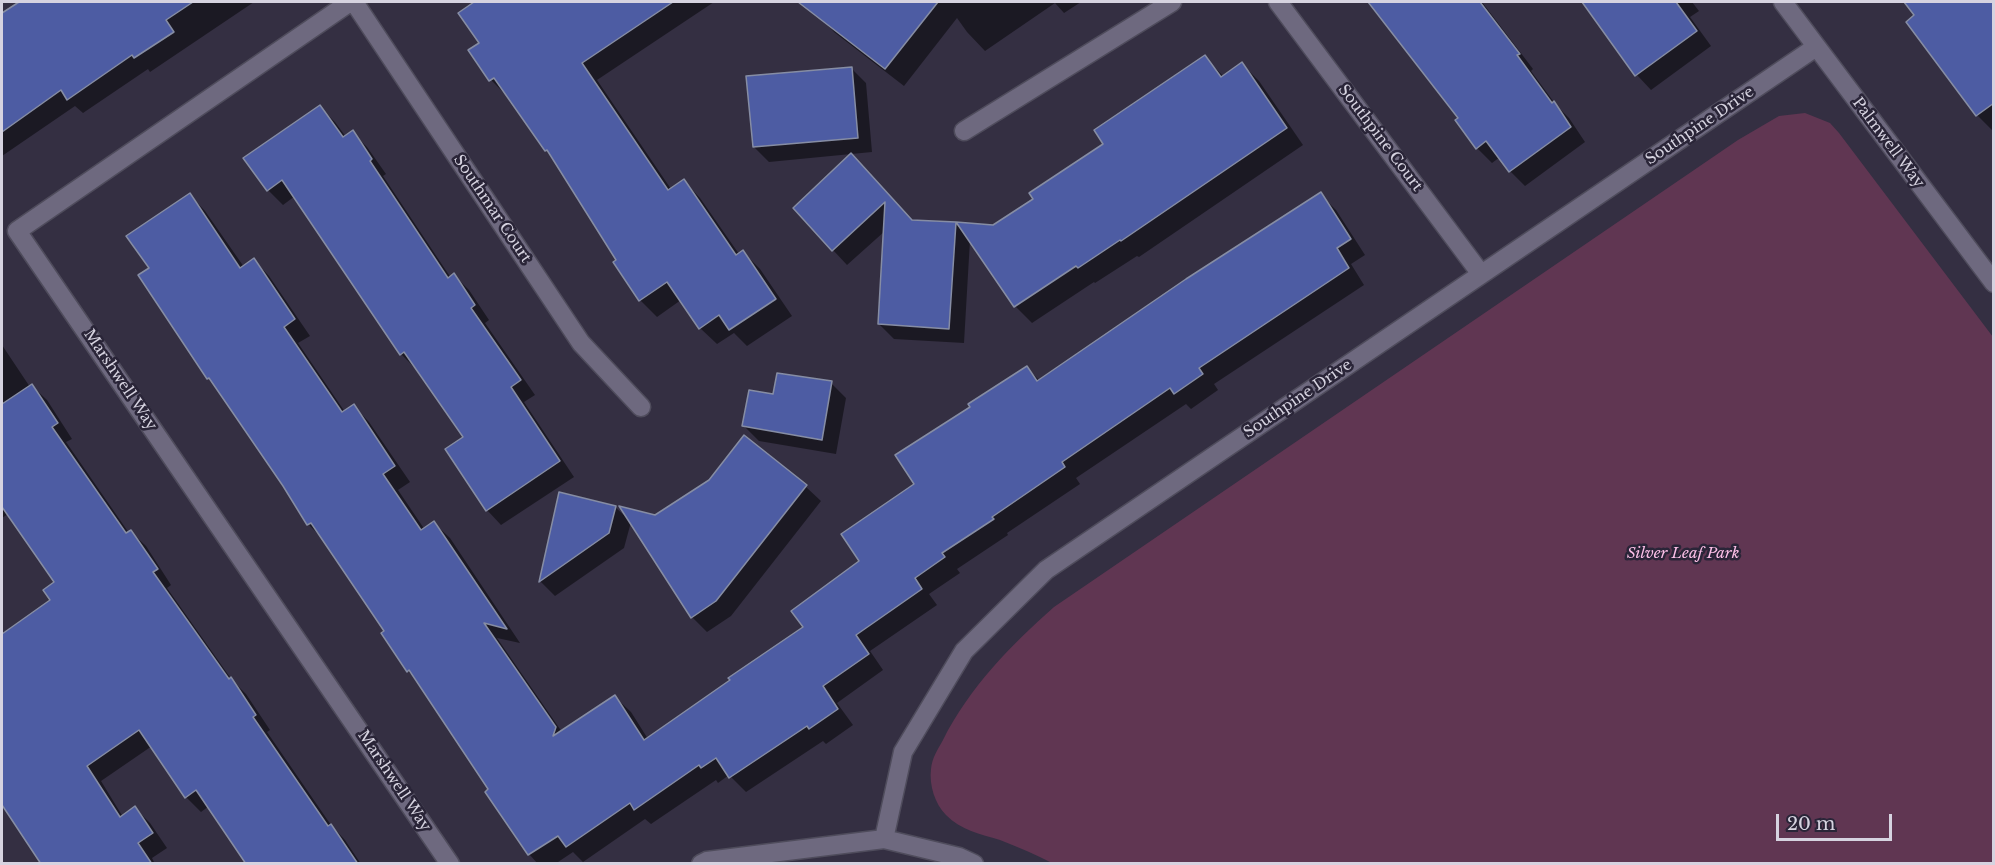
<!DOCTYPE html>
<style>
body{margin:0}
#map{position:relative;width:1995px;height:865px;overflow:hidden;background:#342f42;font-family:"Libre Baskerville",serif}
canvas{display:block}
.frame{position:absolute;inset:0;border:3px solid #d6d3e0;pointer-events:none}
.scale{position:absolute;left:1776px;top:814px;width:116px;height:27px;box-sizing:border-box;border:3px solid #d6d3e0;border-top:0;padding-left:8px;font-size:18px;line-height:21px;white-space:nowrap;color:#d6d3e0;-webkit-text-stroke:4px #2a2538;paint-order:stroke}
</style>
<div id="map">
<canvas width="1995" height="865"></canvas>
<div class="frame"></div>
<div class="scale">20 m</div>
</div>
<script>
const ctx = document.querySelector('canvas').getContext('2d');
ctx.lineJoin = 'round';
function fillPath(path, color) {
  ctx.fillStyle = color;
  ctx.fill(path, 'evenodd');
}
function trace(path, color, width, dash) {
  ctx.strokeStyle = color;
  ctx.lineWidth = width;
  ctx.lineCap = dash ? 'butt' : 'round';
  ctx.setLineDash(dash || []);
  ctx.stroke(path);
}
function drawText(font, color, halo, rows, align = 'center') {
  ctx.font = font + ' "Libre Baskerville",serif';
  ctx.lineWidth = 5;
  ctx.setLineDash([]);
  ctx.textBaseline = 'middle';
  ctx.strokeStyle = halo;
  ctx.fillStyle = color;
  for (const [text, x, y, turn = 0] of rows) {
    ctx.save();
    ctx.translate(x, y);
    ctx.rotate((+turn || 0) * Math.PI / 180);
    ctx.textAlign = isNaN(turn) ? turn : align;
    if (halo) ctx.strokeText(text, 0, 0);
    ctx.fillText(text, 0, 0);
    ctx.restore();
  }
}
const green = new Path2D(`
 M1805,113L1830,123L1839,133L1993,337V863L1054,864C1037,855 1018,847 1000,840C980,834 961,830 946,815C935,804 929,785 931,769C932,758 938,749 943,740C969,688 1011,645 1054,607L1738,140L1779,116Z`);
const shadow = new Path2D(`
 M31,2H254L150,72L148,69L83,113L75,106L2,156V15L17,4L21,8Z
 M477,2H714L597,80L671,189L684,181L700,198L739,254L743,252L760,269L792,316L747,346L734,333L717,344L700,328L681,300L657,317L640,300L618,260L553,157L508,97L491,80L470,51L481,44L460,13Z
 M817,2H1081L1064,13L1055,3L985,51L967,32L957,18L904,86L834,32L812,8Z
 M1367,2H1482L1533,69L1531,71L1556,105L1569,118L1585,142L1525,186L1510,171L1500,157L1492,163L1477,148L1460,118L1393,31L1378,16Z
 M1583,2H1692L1699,11L1690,17L1711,46L1651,90L1637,75Z
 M1906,2H1994V129L1992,130L1977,115L1916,15Z
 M1205,57L1224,77L1242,64L1259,81L1303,145L1139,257L1137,256L1095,283L1094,282L1032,323L1015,306L970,240L964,343L894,339L879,324L885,231L847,265L833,250L851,155L913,221L955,224L961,229L993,226L1035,199L1106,145Z
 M851,68L866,83L872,152L769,162L754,147Z
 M320,107L335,122L346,137L352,132L367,147L386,174L383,176L451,278L454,275L469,290L489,320L485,323L535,395L524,402L574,477L501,525L487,510L465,437L416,369L401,354L295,196L283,205L268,190Z
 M1320,194L1336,210L1365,255L1351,264L1364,285L1214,384L1218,390L1191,409L1186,404L1076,478L1080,484L1007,533L1008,535L957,569L960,573L929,594L937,605L870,651L883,670L837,703L853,725L826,744L823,741L746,792L729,775L718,783L716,780L651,824L645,819L583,862L573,852L555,864H538L529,854L487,792L490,790L418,681L408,671L383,633L386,631L325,541L308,524L217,386L208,378L151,268L190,195L205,211L244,267L254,260L269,276L310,336L298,343L345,412L354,406L369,422L410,482L398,490L425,530L434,523L450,538L520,643L497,638L562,732L615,697L631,712L648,739L805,628L861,562L972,407L1027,368L1040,381Z
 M2,345L30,387L32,386L47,400L72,439L66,442L129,533L131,532L146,546L171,585L167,588L232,680L246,694L270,730L267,732L331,825L345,840L361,864H248L209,806L201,812L186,797L152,746L101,781L123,817L135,808L150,823L167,848L152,858L155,864H43L2,800V635L52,601L56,583L8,514L2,518Z
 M831,383L846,398L836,454L759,441L744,426L775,396Z
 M744,438L806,487L821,501L731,616L707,632L692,617L631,522L624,548L555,596L540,581L550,542L615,507L627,518L656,517L710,482Z`);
const building = new Path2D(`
 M19,2H193L166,20L174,32L134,58L132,55L67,100L61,90L2,132V13Z
 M474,2H673L582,63L668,190L684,179L736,255L743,250L776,299L729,330L719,315L699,329L667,282L639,301L613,262L616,260L547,150L545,151L494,78L489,81L468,50L479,43L458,13Z
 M798,2H938L885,69Z
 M1368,2H1480L1520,54L1517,55L1552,103L1554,101L1571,127L1509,172L1486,141L1476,149L1455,120L1458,118Z
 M1582,2H1676L1697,31L1635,76Z
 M1904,2H1994V103L1976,116L1906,22L1914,15Z
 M1205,55L1221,77L1242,62L1287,128L1121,241L1120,240L1078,268L1076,266L1014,307L956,222L993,225L1033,199L1029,193L1103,144L1094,130Z
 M852,67L858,138L753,147L746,76Z
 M320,105L343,137L353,130L372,159L370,161L448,278L454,273L475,305L471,308L521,380L511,387L560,461L486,511L445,449L463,437L404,352L400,355L282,180L267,191L243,158Z
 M851,153L912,220L956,222L949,329L878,324L885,202L832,251L793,208Z
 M1321,192L1351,239L1337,248L1349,268L1199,368L1203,374L1174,394L1170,388L1062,462L1065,467L992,517L994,519L942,553L945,557L915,578L922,589L856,635L869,654L823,686L838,709L809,729L807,726L729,778L716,758L701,768L699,765L634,810L630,803L566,847L558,836L528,855L485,792L488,789L409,670L407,672L381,633L384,631L311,523L307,525L283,486L209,378L207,379L138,275L149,268L126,236L190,193L240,268L254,258L295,319L284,327L342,412L354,404L395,466L383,474L421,530L434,521L507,629L484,623L556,727L553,736L615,695L644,740L730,680L728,678L803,627L791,611L859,561L841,534L914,484L895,455L970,407L968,404L1027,366L1037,381L1186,279Z
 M777,373L832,381L822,440L742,426L749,390L773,394Z
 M32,384L58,423L52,427L126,533L131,530L158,569L153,572L229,679L231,677L256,715L253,717L328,826L331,824L358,864H246L196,790L185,798L139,730L87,766L120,817L135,806L153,833L138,843L152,864H41L2,805V634L50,600L43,590L54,582L2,507V404Z
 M744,435L807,485L716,601L691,618L619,506L655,515L709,480Z
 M559,492L616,506L609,533L539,582Z`);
const street = new Path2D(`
 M350,2L17,231L450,864
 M354,2L581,343L641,407
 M1278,2L1481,274
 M1783,2L1994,283
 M964,131L1172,2
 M884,839L903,752L964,651L1046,570L1816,47
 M701,864L707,861L884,839L959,857L974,864`);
const streetNames = [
 ["Southpine Drive",1700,126,-34],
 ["Southpine Court",1380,138,53],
 ["Palmwell Way",1888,143,53],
 ["Southmar Court",492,209,56],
 ["Marshwell Way",120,380,56],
 ["Southpine Drive",1298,399,-34],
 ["Marshwell Way",394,781,56]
];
const parkNames = [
 ["Silver Leaf Park",1683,554]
];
fillPath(green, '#603652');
fillPath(shadow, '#0007');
fillPath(building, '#4d5ca3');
trace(building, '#868da4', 1.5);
trace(street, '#4f4c5c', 21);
trace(street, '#6e697f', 18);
drawText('15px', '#d6d3e0', '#2a2538', streetNames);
drawText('italic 15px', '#fcbfe7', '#2a2538', parkNames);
</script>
